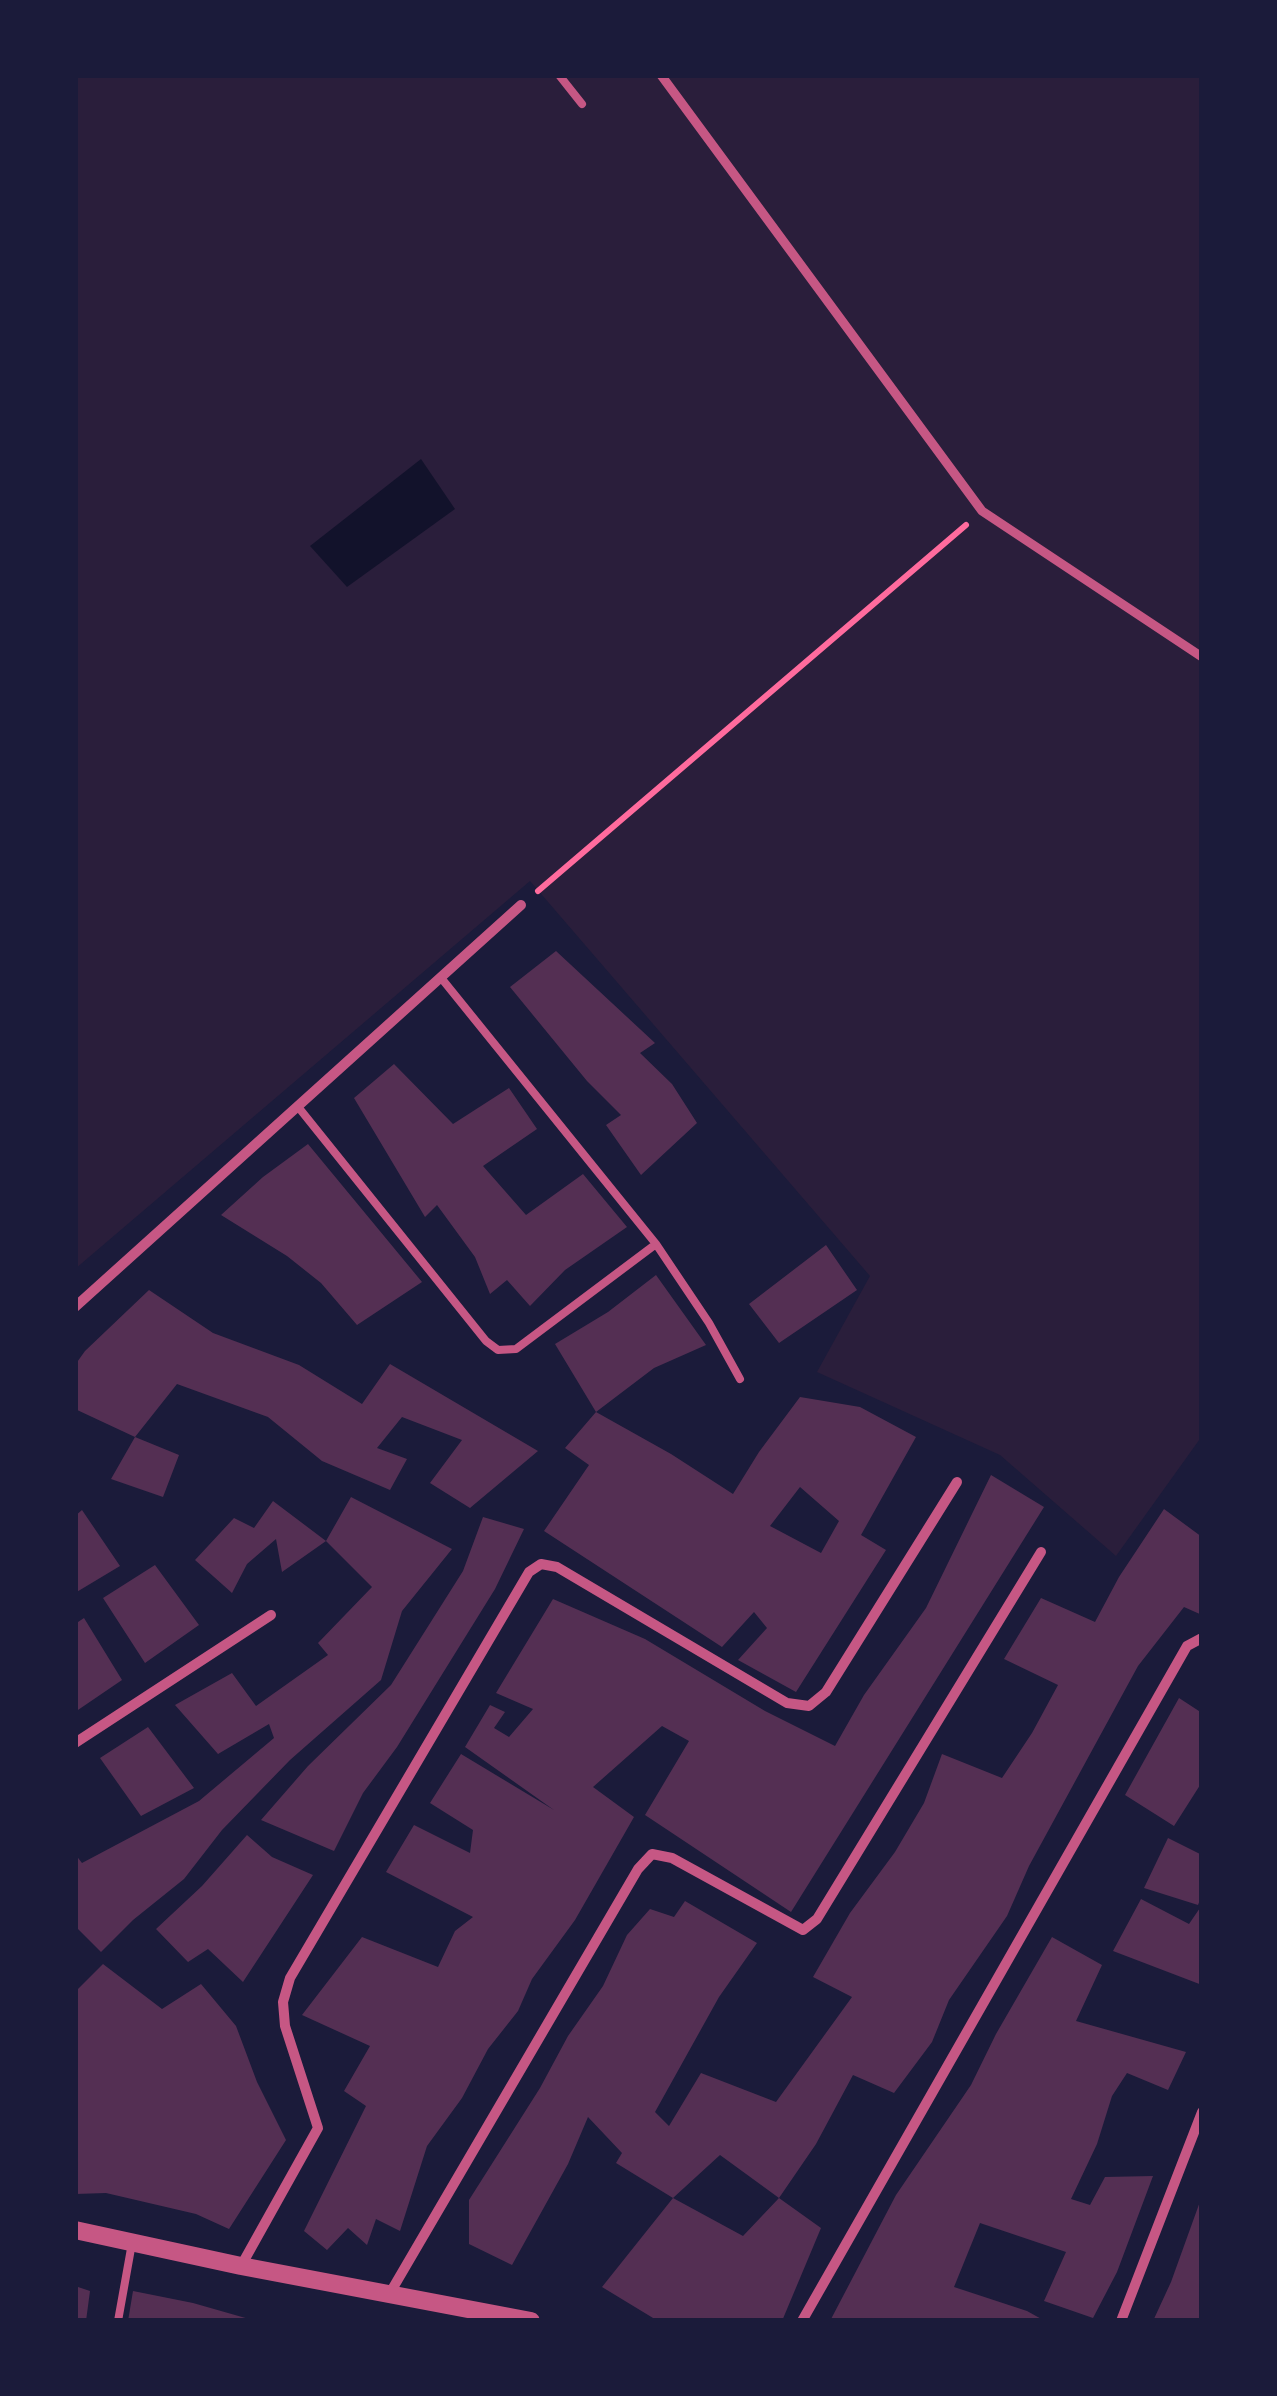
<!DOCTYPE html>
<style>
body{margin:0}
#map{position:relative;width:1277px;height:2396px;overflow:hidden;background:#1b1b3a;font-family:Karla,sans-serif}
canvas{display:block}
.frame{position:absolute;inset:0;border:78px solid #1b1b3a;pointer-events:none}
</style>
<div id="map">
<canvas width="1277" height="2396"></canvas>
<div class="frame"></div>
</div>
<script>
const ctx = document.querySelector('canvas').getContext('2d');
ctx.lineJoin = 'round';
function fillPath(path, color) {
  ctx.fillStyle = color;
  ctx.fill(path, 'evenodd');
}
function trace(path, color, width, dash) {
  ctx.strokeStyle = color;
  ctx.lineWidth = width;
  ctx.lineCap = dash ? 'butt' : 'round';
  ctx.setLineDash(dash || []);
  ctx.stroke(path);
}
const green = new Path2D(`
 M75,75H1202V1436L1116,1556L1000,1455L817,1372L870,1276L530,881L75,1269Z`);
const water = new Path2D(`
 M421,459L455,509L347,587L310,546Z`);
const building = new Path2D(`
 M556,951L655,1043L640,1053L672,1084L697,1123L641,1175L606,1125L621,1115L587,1081L510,987Z
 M394,1064L453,1124L509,1088L537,1129L483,1166L526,1215L583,1174L627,1227L565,1270L530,1306L507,1280L490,1294L475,1257L437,1205L425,1217L354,1098Z
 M308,1144L422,1282L357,1325L321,1283L287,1256L221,1215L263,1177Z
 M826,1245L857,1290L779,1343L749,1304Z
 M656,1275L706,1345L654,1368L596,1412L671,1454L733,1494L759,1452L800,1397L860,1407L916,1437L861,1535L886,1550L796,1692L738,1660L767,1628L754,1612L722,1647L544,1531L589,1465L565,1448L596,1412L555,1344L608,1312ZM800,1487L839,1521L821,1553L770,1526Z
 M149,1290L213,1333L299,1365L362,1404L390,1364L538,1451L470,1508L430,1483L462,1440L402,1417L377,1448L407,1459L390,1490L322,1461L268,1417L177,1384L135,1437L179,1455L163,1497L111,1479L135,1437L75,1409V1365L85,1351Z
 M991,1475L1044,1507L791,1912L645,1815L689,1741L662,1726L593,1787L634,1817L575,1920L532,1979L518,2011L488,2049L462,2098L427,2146L400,2231L376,2219L367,2245L348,2228L327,2250L304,2231L366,2106L344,2091L370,2046L302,2015L362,1937L438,1967L455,1931L473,1917L386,1872L414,1825L470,1853L473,1830L430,1803L461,1754L554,1810L465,1747L490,1705L505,1712L494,1728L509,1737L533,1709L496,1693L553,1599L645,1639L765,1711L835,1746L864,1695L926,1608Z
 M351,1497L452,1549L402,1611L381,1680L290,1760L222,1830L184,1879L133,1920L101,1952L75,1926V1854L82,1863L199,1801L274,1738L269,1724L218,1754L175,1705L232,1673L256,1706L328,1655L318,1643L372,1587L326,1541Z
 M273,1501L326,1541L282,1572L276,1539L247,1564L232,1593L195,1560L234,1518L254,1528Z
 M1164,1509L1202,1537V1615L1184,1607L1138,1666L1029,1866L1007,1916L949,2000L932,2042L894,2093L853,2075L816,2144L779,2198L720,2155L673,2198L616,2163L622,2153L588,2117L568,2164L512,2265L469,2244V2200L540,2088L568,2036L603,1986L627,1935L650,1909L674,1917L685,1901L757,1943L719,1997L655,2112L669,2126L701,2073L776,2102L852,1997L813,1977L850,1913L895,1852L924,1803L942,1754L1002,1778L1032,1733L1058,1685L1004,1659L1041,1598L1095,1622L1119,1577Z
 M82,1510L120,1566L75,1593V1516Z
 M483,1517L524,1529L495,1589L397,1747L363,1793L334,1851L261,1820L308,1766L391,1685L463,1571Z
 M155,1565L199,1625L145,1663L103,1598Z
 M84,1618L122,1680L75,1712V1624Z
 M1179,1698L1202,1713V1782L1174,1826L1125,1795Z
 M148,1727L194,1788L141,1816L100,1758Z
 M247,1835L272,1857L313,1875L243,1982L208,1949L188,1962L156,1929L202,1886Z
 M1168,1838L1202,1855V1895L1198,1905L1144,1888Z
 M1141,1899L1189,1924L1202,1905V1985L1113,1951Z
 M1052,1937L1102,1965L1076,2021L1186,2052L1168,2090L1127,2073L1112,2096L1097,2144L1071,2199L1090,2205L1105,2177L1153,2176L1117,2272L1093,2318L1044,2301L1066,2252L980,2223L954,2287L1027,2311L1045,2321H830L896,2195L971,2085L996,2034Z
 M103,1964L162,2009L201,1984L236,2026L257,2082L286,2140L229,2229L196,2214L106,2193L75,2194V1992Z
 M1202,2196V2321H1153L1171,2282Z
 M673,2198L743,2236L779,2198L821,2228L782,2321H658L602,2287Z
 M75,2286L90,2291L86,2321H75Z
 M133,2291L193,2303L256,2321H128Z`);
const path = new Path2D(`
 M538,891L966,525`);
const service = new Path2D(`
 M559,75L582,104
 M299,1108L486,1341L498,1350L516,1349L656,1244L442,979
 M656,1244L709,1323L740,1379
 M118,2321L132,2243`);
const pedestrian = new Path2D(`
 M661,75L982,511L1202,657`);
const minor = new Path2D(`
 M75,1307L521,905
 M75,1743L271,1615
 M241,2266L318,2128L285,2026L283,2002L290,1978L529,1572L541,1564L557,1567L787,1703L809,1706L826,1692L957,1482
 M390,2293L638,1869L652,1854L672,1858L803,1930L817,1919L1041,1552
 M802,2321L1187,1646L1202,1638
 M1121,2321L1202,2112`);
const tertiary = new Path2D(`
 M75,2230L241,2266L531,2321`);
fillPath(green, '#2a1e3b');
fillPath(water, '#12122b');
fillPath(building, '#542f53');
trace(path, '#ff6b9d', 6);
trace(service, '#c65784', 8);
trace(pedestrian, '#c65784', 9);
trace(minor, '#c65784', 10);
trace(tertiary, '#c65784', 18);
</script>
